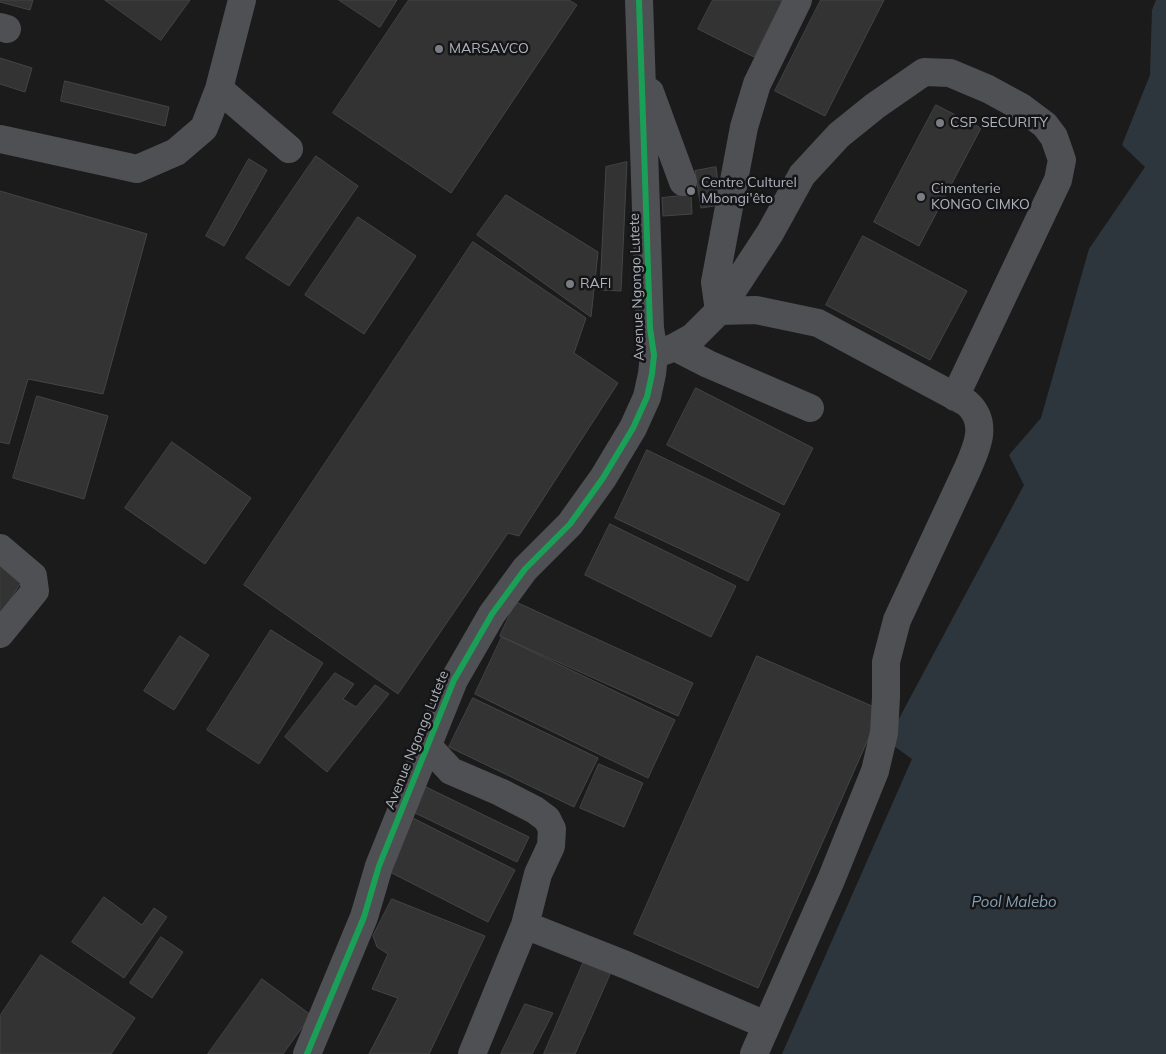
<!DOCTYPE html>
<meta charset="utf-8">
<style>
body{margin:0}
canvas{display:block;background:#1b1b1b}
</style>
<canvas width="1166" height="1054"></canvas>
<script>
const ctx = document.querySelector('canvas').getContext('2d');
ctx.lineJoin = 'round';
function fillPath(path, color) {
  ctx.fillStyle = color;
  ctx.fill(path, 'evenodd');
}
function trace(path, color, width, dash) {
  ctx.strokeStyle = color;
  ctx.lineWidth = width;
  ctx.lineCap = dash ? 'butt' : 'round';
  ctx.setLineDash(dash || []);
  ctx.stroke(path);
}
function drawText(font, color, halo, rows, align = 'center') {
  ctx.font = font + ' Mulish,sans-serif';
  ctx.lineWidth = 5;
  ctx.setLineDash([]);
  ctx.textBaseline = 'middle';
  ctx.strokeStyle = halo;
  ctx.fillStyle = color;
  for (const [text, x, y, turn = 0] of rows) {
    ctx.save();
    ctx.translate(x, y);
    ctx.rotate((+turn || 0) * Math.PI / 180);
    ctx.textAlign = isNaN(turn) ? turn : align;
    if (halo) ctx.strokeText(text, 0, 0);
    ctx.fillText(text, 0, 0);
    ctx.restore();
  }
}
const water = new Path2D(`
 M1156,0H1166V1054H782L912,759L887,741L1024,485L1009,455L1041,418L1089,249L1145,167L1122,145L1150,75L1152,10Z`);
const building = new Path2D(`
 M0,0H33L30,10L0,2Z
 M105,0H190L161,40Z
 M339,0H397L380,27Z
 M409,0H569L577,5L451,193L333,113Z
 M713,0H783L754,57L698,29Z
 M821,0H884L825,116L775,91Z
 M0,58L32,68L25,92L0,84Z
 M65,81L169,107L165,126L61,101Z
 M936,105L981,128L919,246L874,222Z
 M316,156L358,186L289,286L246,258Z
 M249,159L267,170L224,246L206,236Z
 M627,162L621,291L600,290L606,167Z
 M716,167L721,205L701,208L695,171Z
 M0,191L147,234L103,394L28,379L9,444L0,442Z
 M506,195L598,252L591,317L477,235Z
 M691,195L692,214L663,216L662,198Z
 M358,217L416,256L364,334L305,295Z
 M863,236L967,291L930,360L826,305Z
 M473,242L586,318L574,353L618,383L519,536L508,533L398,694L244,585Z
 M696,388L813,448L784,505L667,445Z
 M37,396L108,416L84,499L13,478Z
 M172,442L251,498L205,564L125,508Z
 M647,450L780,514L748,581L615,518Z
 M610,524L736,586L711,637L585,575Z
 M0,563L24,578L0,615Z
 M516,602L693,683L678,716L500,636Z
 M271,630L323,663L259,764L207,730Z
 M180,636L209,655L174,710L144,691Z
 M502,637L675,720L648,778L475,694Z
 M757,656L881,710L758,988L634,934Z
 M335,673L354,684L343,699L356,707L375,685L389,694L327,772L285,737Z
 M473,698L598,758L574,807L449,747Z
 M599,764L643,783L624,827L580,808Z
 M426,787L529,837L517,862L413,812Z
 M409,816L515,870L488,922L382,868Z
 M104,897L142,925L154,908L167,917L124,978L72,942Z
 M392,899L485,936L429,1054H369L398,998L372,989L388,954L377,947L373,936Z
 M161,937L183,952L152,998L130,983Z
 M41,955L135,1018L111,1054H0V1016Z
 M584,961L611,972L575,1054H544Z
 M262,979L311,1015L283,1054H208Z
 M525,1004L553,1013L532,1054H501Z`);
const minor = new Path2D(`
 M0,27L7,29
 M219,89L289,149
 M650,92L683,182
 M0,139L137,169L176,152L204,128L219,89L242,0
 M719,311L756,310L818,323L967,403C989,423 977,447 967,470L897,620L886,662V697L884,733L875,771L831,880L754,1054
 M719,311L715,282L744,127L757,84L798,0
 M675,347L708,364L810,408
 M654,355L675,347L693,337L719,311L770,233L802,175L839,135L875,106L924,72L950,73L988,89L1021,107L1045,125L1054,137L1062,160L1058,180L955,397
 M0,548L33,576L35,591L0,634
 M427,745L451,771L500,792L535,810L547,819L552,829L551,846L538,874L525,925L472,1054
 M525,925L626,965L766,1025
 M307,1054L364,917L379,866L454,680L492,614L525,569L570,524L603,478L633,428L647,397L652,374L654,355L650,328L639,0`);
const cycleway = new Path2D(`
 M307,1054L364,917L379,866L454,680L492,614L525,569L570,524L603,478L633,428L647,397L652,374L654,355L650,328L639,0`);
const markers = [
 [439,49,5,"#7a7d83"],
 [940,123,5,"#7a7d83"],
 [691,191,5,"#7a7d83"],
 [921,197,5,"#7a7d83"],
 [570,284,5,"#7a7d83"]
];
const poiNames = [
 ["MARSAVCO",449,49],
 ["CSP SECURITY",950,123],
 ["Centre Culturel",701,183],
 ["Mbongi'êto",701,199],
 ["Cimenterie",931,189],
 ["KONGO CIMKO",931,205],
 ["RAFI",580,284]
];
const streetNames = [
 ["Avenue Ngongo Lutete",637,287,-92],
 ["Avenue Ngongo Lutete",417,740,-68]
];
const waterNames = [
 ["Pool Malebo",1014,902]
];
fillPath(water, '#2e363d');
fillPath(building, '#333');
trace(building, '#434447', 1);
trace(minor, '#4f5054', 28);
trace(cycleway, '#1a9f57', 6);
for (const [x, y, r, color] of markers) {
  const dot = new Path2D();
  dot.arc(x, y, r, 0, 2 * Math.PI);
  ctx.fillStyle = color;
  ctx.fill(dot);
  trace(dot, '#151517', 2);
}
drawText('14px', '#adb2bb', '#151517', poiNames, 'left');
drawText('14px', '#adb2bb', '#151517', streetNames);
drawText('italic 15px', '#85a0b5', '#151517', waterNames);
</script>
